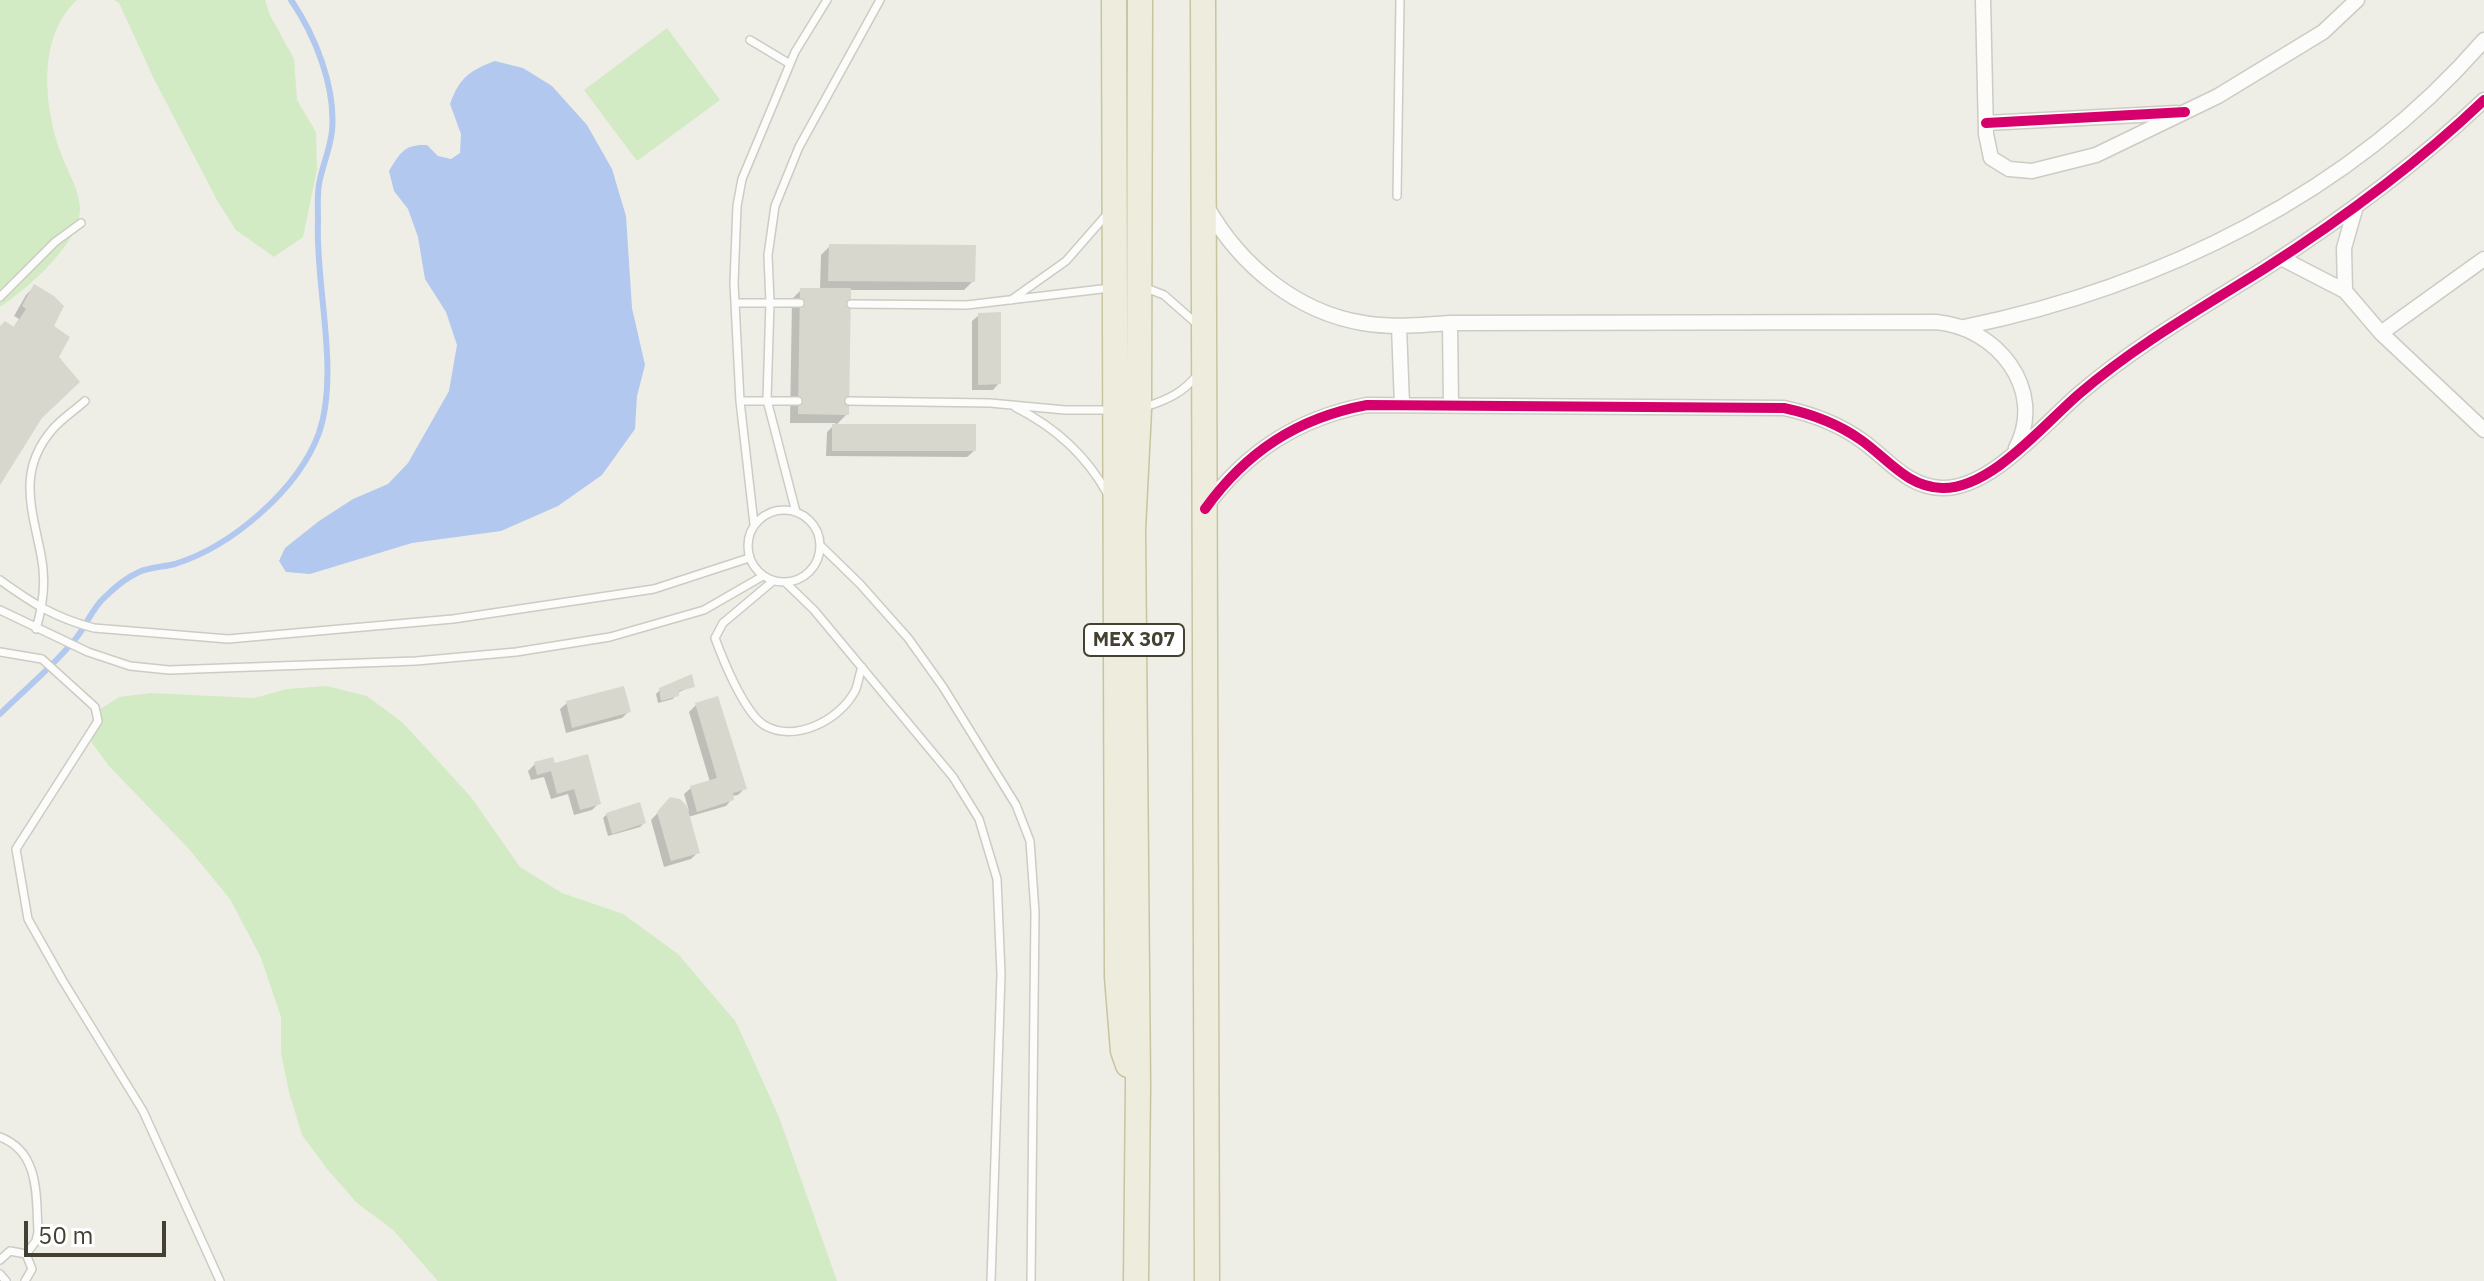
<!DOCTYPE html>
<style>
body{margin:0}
#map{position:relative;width:2484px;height:1281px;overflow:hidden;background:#eeeee6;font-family:"IBM Plex Sans",sans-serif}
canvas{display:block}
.scale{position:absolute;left:24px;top:1221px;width:142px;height:36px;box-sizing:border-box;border:4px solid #444132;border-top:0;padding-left:10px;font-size:24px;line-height:28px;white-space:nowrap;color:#444132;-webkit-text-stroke:6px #fff;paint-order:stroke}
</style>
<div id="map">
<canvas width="2484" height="1281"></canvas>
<div class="scale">50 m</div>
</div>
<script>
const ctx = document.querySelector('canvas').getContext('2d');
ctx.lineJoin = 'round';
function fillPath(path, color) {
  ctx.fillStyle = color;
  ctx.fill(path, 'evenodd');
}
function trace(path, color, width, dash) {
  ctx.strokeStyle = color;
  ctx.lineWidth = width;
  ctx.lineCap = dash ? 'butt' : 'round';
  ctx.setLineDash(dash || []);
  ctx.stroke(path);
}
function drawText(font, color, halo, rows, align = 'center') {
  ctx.font = font + ' "IBM Plex Sans",sans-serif';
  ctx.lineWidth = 8;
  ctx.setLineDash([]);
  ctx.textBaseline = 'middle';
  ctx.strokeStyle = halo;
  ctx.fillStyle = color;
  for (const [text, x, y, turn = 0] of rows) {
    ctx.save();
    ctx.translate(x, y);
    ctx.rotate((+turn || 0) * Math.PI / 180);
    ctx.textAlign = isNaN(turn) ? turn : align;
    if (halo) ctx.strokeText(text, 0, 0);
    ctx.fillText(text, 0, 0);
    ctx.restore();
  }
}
const green = new Path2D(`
 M0,0H77C37,37 44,104 60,151C66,169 80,190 80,209C79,245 27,289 0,307Z
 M114,0H265L270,15L294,59L297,100L316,132L317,170L303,237L274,257L236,230L218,202L154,79L119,3Z
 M667,28L720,100L637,161L584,90Z
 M326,686L367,696L403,723L471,797L520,867L562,893L623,914L678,954L736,1022L779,1117L837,1281H438L393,1230L357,1203L328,1170L302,1135L289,1092L281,1053V1017L261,958L230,899L189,849L109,766L92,743L88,727L99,710L119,697L151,693L254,698L287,689Z`);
const water = new Path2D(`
 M495,61L523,68L552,86L587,125L612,169L626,216L632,308L645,365L637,396L635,429L602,475L558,506L501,531L412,543L310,574L286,572L279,561L285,548L319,521L353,499L388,484L408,463L449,391L457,345L446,312L425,279L418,237L408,209L394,191L389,171C400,153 404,144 427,145L438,156L451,159L460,153L461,134L450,104C460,77 469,71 495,61Z`);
const shadow = new Path2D(`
 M830,246L973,281L964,290H849L847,414L835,426L974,451L967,457L826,456L827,432L836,423H790L792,299L801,290H820L821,255Z
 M34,287L51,327L40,418L0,481V330L13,328L19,319L14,316L26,295Z
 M979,315L999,383L993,390H972V321Z
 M693,686L677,693L673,699L658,703L656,694L660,690Z
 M567,703L628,712L622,718L566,733L560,709Z
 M696,705L745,788L738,795L732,796V799L726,806L688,817L698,852L691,859L664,867L651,820L671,799L679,801L689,811L684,794L691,788L710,782L689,712Z
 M535,764L553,766L599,803L592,810L574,815L568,794L551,799L544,777L531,780L528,771Z
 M607,814L644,823L640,827L608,836L603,818Z`);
const stream = new Path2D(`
 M0,714C25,689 55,665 77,637C87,624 93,607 105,597C114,588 128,577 139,572C150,567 163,567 175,564C232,546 298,490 319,433C340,371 315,285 318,221C318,209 317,196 319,184C322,166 330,150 332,131C336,87 315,35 291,0`);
const building = new Path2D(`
 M829,244L976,245L975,282L828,281Z
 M34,284L54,296L64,306L54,326L70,337L59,357L80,382L42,418L0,485V326L5,321L14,327L26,309L22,306Z
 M800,288H851L849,415L798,414Z
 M1001,312V384L978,385V313Z
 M832,424H976V451H832Z
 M692,674L695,687L679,691V696L661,701L659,688Z
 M624,686L631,712L572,728L566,701Z
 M718,696L747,789L733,793L734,800L697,812L690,786L717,778L695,703Z
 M588,754L601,804L580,810L574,789L557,794L551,771L537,775L534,762L553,757L555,763Z
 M670,797L680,799L687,806L700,853L671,861L657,812Z
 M640,802L646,823L612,834L606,813Z`);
const service = new Path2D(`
 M750,40L790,64
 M1397,196L1400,0
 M1146,288L1164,295L1197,324
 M0,297L55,242L81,223
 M1011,300L1066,261L1108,213
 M735,303H800
 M851,304L967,305L1110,288
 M740,401H798
 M849,401L990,403L1065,410H1109
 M1015,407C1053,426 1086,455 1107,493
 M1145,407C1167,400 1183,393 1198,374
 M748 546a36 36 0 1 1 72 0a36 36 0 1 1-72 0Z
 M796,512L767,400L770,302L768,255L775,206L799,147L880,0
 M754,524L740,401L734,283L737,206L742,179L795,52L827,0
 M821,546L860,584L908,638L943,687L1016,805L1030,841L1035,912L1031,1281
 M0,580C32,603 55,618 94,628L228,639L453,619L654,589L749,558
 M773,581L723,623L715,638C723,660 744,712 764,725C794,743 839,721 855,691C858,685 859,675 862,667
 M786,583L814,610L953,777L979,819L997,879L1001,974L991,1281
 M0,610L88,652L130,666L169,670L416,661L516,652L610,637L704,610L763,576
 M36,629C43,606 46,579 41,555C32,509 17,471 52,430C61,419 74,411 85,401
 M0,652L42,659L95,707L98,721L16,849L28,919L63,981L143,1111L220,1281
 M0,1137C40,1152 36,1196 38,1232L36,1241L26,1254
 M0,1260L10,1251L26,1254L32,1269L25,1281
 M0,1274L6,1281`);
const minor = new Path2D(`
 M1983,0L1986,134L1991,158L2009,169L2032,171L2096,155L2218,96L2323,32L2357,0
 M1986,123L2177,113
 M1207,207C1240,265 1296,312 1363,323C1392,328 1421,325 1450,323L1936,322C1996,327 2047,389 2016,448
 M2281,258L2345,291L2381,333L2484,430
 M2345,291L2344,248L2356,206
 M1450,323L1451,405
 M1399,326L1402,405
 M1964,327C2160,287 2352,193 2484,40
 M2381,333L2484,259
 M1205,508C1246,452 1298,418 1367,405L1784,408C1812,414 1837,423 1861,440C1888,459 1907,487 1942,488C1991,489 2043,425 2079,394C2136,345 2200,309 2264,269C2342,219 2417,164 2484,100`);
const trunk = new Path2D(`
 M1114,0L1117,977L1123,1051L1128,1065
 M1203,0L1207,1281
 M1136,1281L1138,1085L1133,529L1139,410L1140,0`);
const cycleway = new Path2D(`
 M1986,123L2185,112
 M1205,509C1246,452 1297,418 1367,405L1784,408C1812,414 1837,423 1861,440C1888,459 1907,487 1942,488C1991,489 2043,425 2079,394C2136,345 2200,309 2264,269C2342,219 2417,164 2484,100`);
const shields = [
 [1134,640,100]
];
const shieldNames = [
 ["MEX 307",1134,640]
];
fillPath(green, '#d2ebc4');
fillPath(water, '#b3c8ef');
fillPath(shadow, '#0003');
trace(stream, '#b3c8ef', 6);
fillPath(building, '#d8d7ce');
trace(service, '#ccccc4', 10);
trace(minor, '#ccccc4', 17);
trace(trunk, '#c8c4a0', 27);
trace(service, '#fcfcfb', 7);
trace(minor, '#fcfcfb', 14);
trace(trunk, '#eeecdc', 24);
trace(cycleway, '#d6006c', 10);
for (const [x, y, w] of shields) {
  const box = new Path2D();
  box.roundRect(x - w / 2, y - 16, w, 32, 6);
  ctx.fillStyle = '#fff';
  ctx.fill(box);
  trace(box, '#444132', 2);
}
drawText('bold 20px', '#444132', null, shieldNames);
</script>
